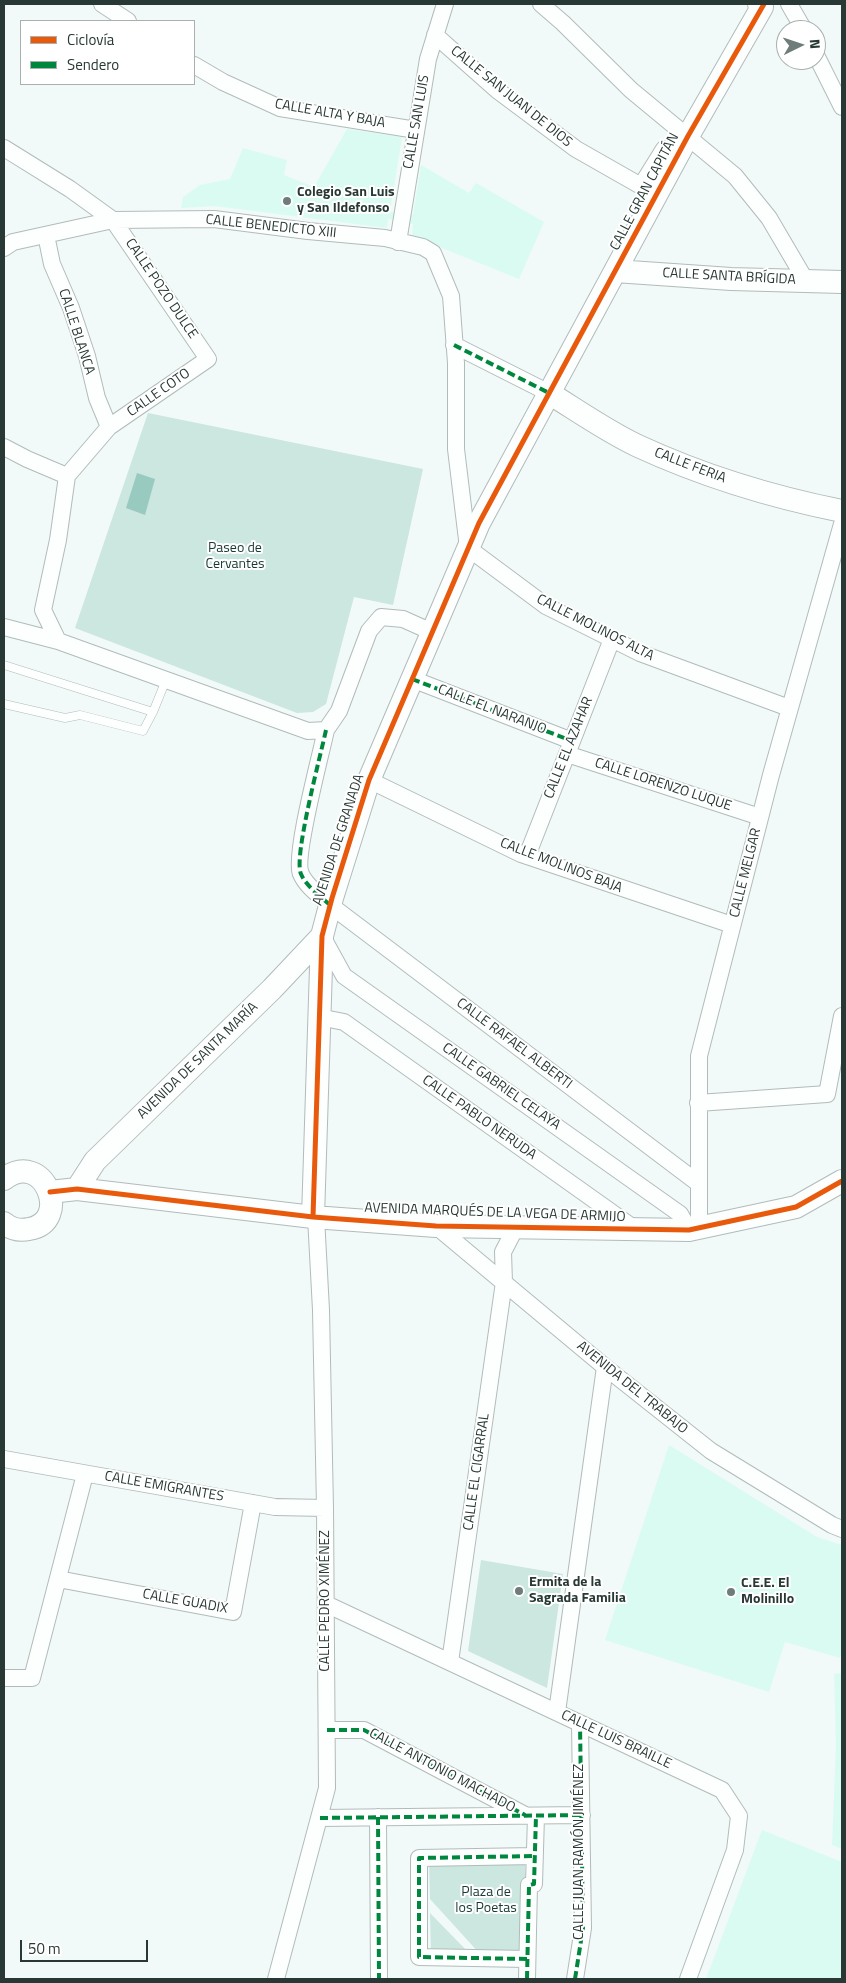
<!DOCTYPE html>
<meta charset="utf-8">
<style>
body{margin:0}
#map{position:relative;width:846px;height:1983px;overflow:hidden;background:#f1faf8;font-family:"Titillium Web",sans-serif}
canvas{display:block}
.frame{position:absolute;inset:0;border:5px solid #283935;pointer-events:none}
.legend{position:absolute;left:20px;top:20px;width:175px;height:65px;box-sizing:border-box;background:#fff;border:1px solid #a9b0ae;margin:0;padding:6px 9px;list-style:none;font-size:15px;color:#283935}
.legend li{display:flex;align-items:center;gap:10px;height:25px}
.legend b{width:25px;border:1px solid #a9b0ae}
.north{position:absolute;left:776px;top:20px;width:50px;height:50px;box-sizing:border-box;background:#fff;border:1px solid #a9b0ae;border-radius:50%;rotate:86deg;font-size:14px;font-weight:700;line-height:20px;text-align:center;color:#283935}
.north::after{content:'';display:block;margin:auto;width:18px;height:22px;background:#6e7d79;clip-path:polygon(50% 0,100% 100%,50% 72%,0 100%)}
.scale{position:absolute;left:20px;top:1940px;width:128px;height:22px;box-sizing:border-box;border:2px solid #283935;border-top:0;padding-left:6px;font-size:15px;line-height:18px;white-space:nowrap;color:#283935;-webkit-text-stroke:4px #fff;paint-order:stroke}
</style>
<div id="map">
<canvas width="846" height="1983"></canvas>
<div class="frame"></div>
<ul class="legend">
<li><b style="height:6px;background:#e8590c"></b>Ciclovía</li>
<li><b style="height:6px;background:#00873e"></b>Sendero</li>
</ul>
<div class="north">N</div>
<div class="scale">50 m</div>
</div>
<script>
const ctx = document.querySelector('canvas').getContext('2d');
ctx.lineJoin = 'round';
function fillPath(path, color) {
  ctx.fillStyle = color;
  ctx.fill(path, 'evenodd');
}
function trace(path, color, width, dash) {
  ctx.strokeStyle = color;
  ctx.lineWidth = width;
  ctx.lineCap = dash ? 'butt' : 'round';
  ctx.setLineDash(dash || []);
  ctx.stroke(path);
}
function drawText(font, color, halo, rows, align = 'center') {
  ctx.font = font + ' "Titillium Web",sans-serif';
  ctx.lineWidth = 4;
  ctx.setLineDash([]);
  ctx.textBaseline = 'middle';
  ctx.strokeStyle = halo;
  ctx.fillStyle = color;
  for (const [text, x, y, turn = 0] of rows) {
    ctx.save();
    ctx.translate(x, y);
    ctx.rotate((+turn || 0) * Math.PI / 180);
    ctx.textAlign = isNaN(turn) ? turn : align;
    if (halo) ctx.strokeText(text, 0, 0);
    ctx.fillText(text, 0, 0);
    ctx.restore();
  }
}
const built = new Path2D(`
 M347,129L402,137L390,211L413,215L421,165L469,193L476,183L544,222L519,279L412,236L413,224L388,219L387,228L215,206L181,208L183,197L200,185L230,179L243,148L287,160L284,175L314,187Z
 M669,1445L817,1537L842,1545V1651L840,1658L785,1642L769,1692L605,1640Z
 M842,1673V1849L832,1845L836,1744L834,1674Z
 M762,1830L842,1862V1979H706Z`);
const green = new Path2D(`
 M148,413L423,469L393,605L354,597L326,704L313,712L297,713L75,628Z
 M481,1560L563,1574L547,1688L468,1651Z
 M525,1861L527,1955H481L430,1899L429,1862Z
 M430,1913L470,1954H431Z`);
const water = new Path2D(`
 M137,473L155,479L145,515L126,508Z`);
const lane = new Path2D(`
 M4,665L153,712
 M4,704L65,718L80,715L143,731L153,712L166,680`);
const street = new Path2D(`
 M102,4L128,21
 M541,4L563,23L631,90L735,176L769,218L806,281
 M789,4L804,30
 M435,35L497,90L576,149L641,186L664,149L677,157
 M816,55L842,107
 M194,65L223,82L280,108L416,130
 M4,148L70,189L113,220L208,359L109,427L67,476L58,540L43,610L58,641
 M46,235L52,264L71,308L87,356L97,398L109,427
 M398,242L428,59L445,4
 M4,248L13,242L113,220L214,219L308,231L385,238L423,247L433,253L451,296L456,363V449L468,548L546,606L640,653L789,708
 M454,345L549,393
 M4,447L27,459L67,476
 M4,627L58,641L308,731L326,730L339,711L369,631L381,617L403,619L432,632
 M412,679L572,741
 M326,730C321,754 293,858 301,874C306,886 320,896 330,905L698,1183
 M567,754L760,817
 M369,780L521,854L732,925
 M527,856L612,639
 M322,936L344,976L680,1214L689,1230
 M319,1017L344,1022L635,1229
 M698,1103L827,1094L842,1016
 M436,1226L605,1367L711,1451L832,1525L842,1529
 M699,1229V1056L771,775L842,524
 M4,1459L275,1507L325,1508
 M58,1579L233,1612L253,1503
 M326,1604L722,1790L739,1816L735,1850L688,1979
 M450,1662L504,1282L503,1252L516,1227
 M4,1678H32L85,1474
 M557,1712L605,1367
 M327,1730H364L525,1815
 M378,1817L379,1979
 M320,1818L582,1815
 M527,1959L419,1957V1858L534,1856
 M276,1979L327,1788L325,1508L321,1310L316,1217
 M527,1979L529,1885L534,1884L536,1816
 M575,1979L583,1928L580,1724`);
const secondary = new Path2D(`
 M615,271L731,279L842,282
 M549,393C578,411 608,432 638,446C703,476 772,497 842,511
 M4,1179C44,1148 73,1222 29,1229C20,1231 11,1229 4,1223
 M77,1189L95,1161L272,989L322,936
 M50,1192L77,1189L313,1217L436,1226L689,1230L796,1207L842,1181
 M313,1217L322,936L332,898L369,780L479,523L688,136L762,7L759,4`);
const quiet = new Path2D(`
 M454,345L549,393
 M412,679L572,741
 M326,730C321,754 293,858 301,874C306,886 320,896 330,905
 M327,1730H364L525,1815
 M378,1817L379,1979
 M320,1818L582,1815
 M527,1959L419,1957V1858L534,1856
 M527,1979L529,1885L534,1884L536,1816
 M575,1979L583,1928L580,1724`);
const cycleway = new Path2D(`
 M50,1192L77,1189L313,1217L436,1226L689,1230L796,1207L842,1181
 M313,1217L322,936L332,898L369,780L479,523L688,136L764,4`);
const markers = [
 [287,201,5,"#6e7d79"],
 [519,1591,5,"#6e7d79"],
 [731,1592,5,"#6e7d79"]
];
const streetNames = [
 ["CALLE SAN JUAN DE DIOS",511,97,39],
 ["CALLE ALTA Y BAJA",330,114,10],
 ["CALLE SAN LUIS",417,122,-80],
 ["CALLE GRAN CAPITÁN",645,192,-62],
 ["CALLE BENEDICTO XIII",271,227,6],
 ["CALLE SANTA BRÍGIDA",729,277,3],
 ["CALLE POZO DULCE",161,289,56],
 ["CALLE BLANCA",76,332,72],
 ["CALLE COTO",159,393,-35],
 ["CALLE FERIA",690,466,21],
 ["CALLE MOLINOS ALTA",595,628,27],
 ["CALLE EL NARANJO",492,710,21],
 ["CALLE EL AZAHAR",569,748,-68],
 ["CALLE LORENZO LUQUE",663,785,18],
 ["AVENIDA DE GRANADA",339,840,-72],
 ["CALLE MOLINOS BAJA",561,866,21],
 ["CALLE MELGAR",746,873,-76],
 ["CALLE RAFAEL ALBERTI",514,1044,37],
 ["AVENIDA DE SANTA MARÍA",198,1061,-44],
 ["CALLE GABRIEL CELAYA",501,1087,35],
 ["CALLE PABLO NERUDA",479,1118,35],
 ["AVENIDA MARQUÉS DE LA VEGA DE ARMIJO",495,1213,2],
 ["AVENIDA DEL TRABAJO",632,1388,39],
 ["CALLE EL CIGARRAL",477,1472,-82],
 ["CALLE EMIGRANTES",164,1487,10],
 ["CALLE PEDRO XIMÉNEZ",326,1601,-90],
 ["CALLE GUADIX",185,1602,10],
 ["CALLE LUIS BRAILLE",616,1740,25],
 ["CALLE ANTONIO MACHADO",442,1771,28],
 ["CALLE JUAN RAMÓN JIMÉNEZ",580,1852,-90]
];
const poiNames = [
 ["Colegio San Luis",297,193],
 ["y San Ildefonso",297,209],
 ["Ermita de la",529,1583],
 ["Sagrada Familia",529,1599],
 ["C.E.E. El",741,1584],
 ["Molinillo",741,1600]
];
const parkNames = [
 ["Paseo de",235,549],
 ["Cervantes",235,565],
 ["Plaza de",486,1893],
 ["los Poetas",486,1909]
];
fillPath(built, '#dafbf2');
fillPath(green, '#cce6e0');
fillPath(water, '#99cac0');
trace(lane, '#b1bcba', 9);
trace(street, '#b1bcba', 18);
trace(secondary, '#b1bcba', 24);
trace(lane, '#fdfefe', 8);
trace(street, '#fdfefe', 16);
trace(secondary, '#fdfefe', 22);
trace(quiet, '#00873e', 4, [8, 4]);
trace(cycleway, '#e8590c', 5);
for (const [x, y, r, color] of markers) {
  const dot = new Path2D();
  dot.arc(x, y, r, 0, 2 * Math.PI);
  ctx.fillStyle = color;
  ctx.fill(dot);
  trace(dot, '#fff', 2);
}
drawText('14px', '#283935', '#fff', streetNames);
drawText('bold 14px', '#283935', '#fff', poiNames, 'left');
drawText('14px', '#193a33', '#fff', parkNames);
</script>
